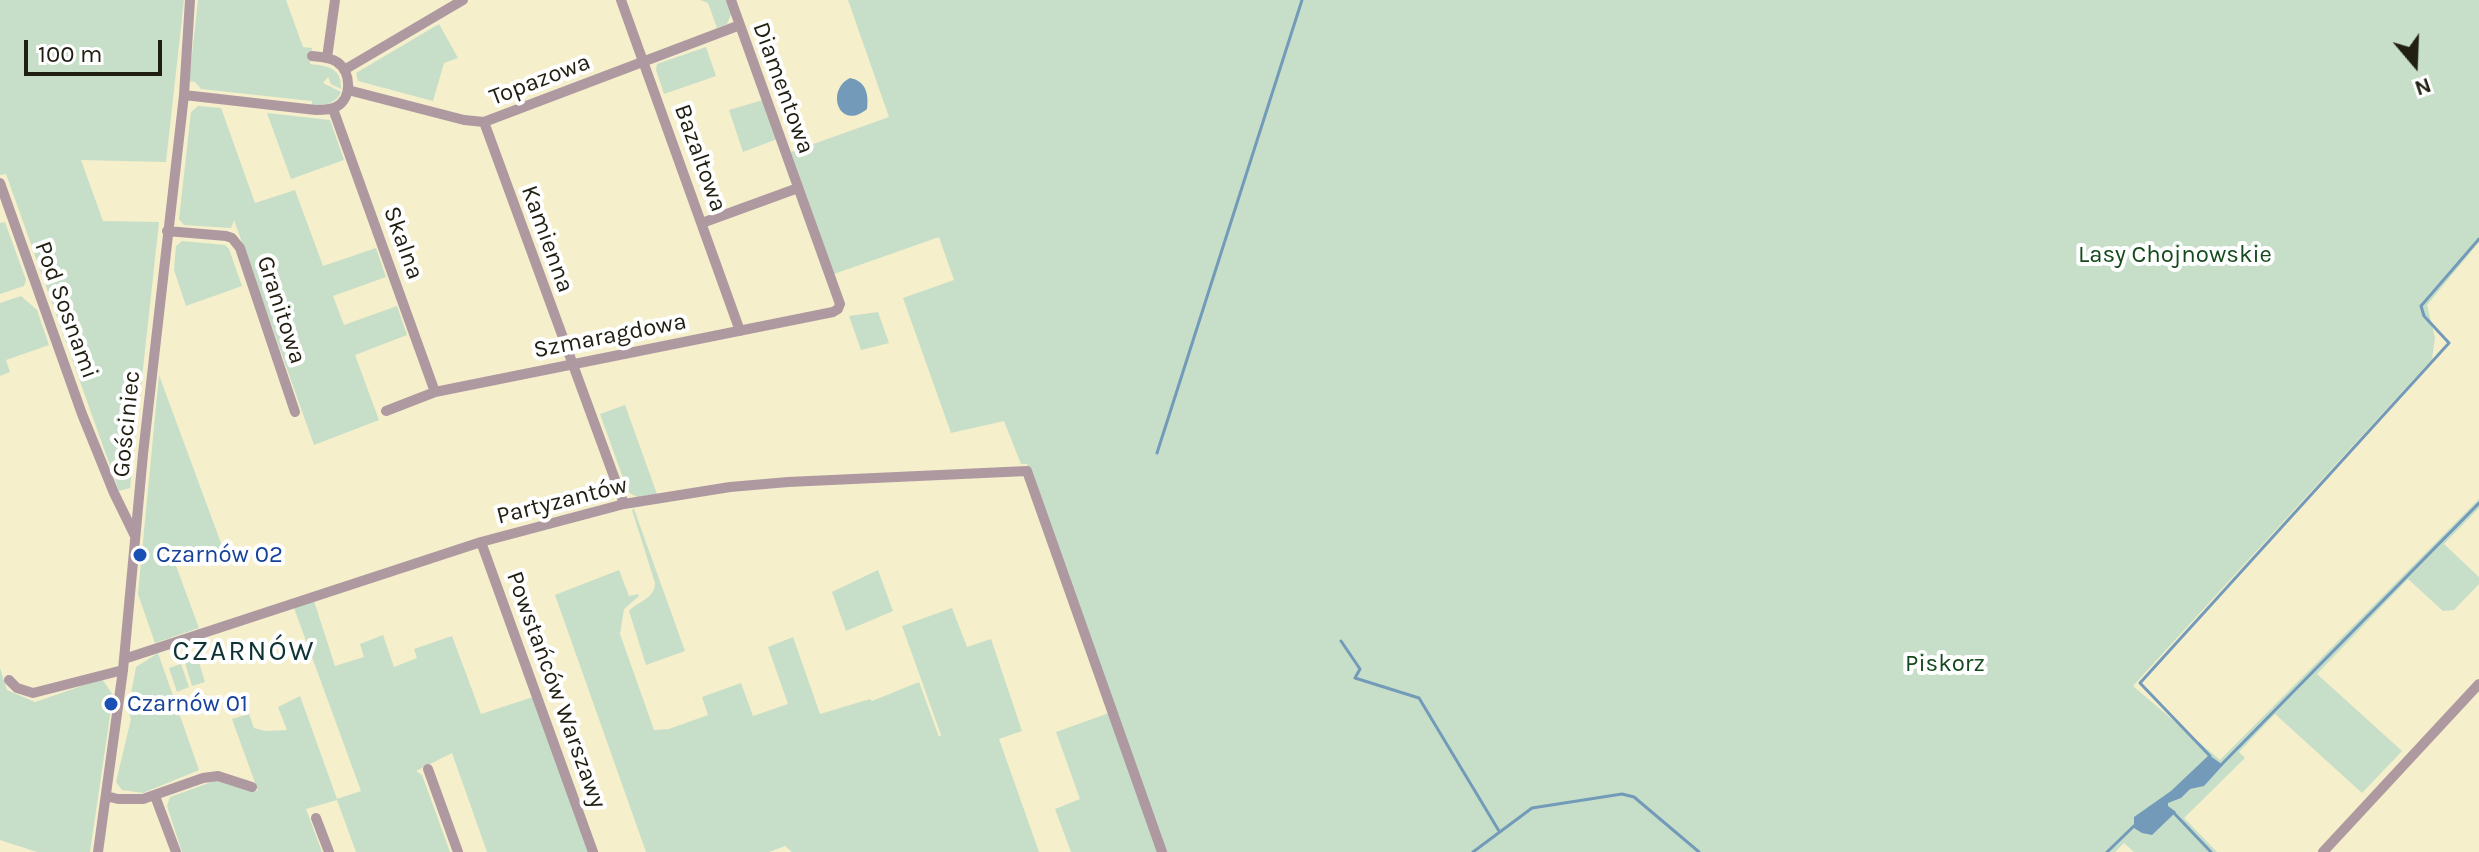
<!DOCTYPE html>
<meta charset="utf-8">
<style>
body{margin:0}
#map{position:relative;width:2479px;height:852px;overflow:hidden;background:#f5efcc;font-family:Karla,sans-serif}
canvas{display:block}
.north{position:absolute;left:2375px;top:24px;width:80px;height:80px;-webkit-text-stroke:6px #fff;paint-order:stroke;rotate:161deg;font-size:22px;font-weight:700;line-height:32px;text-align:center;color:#211f12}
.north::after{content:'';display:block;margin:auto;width:28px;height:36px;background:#211f12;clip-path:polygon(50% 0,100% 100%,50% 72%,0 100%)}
.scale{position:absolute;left:24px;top:40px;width:138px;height:36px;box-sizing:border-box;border:4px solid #211f12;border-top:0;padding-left:10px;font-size:24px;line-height:28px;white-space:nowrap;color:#211f12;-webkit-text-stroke:6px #fff;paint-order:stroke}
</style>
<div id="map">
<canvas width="2479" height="852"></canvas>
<div class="north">N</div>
<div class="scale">100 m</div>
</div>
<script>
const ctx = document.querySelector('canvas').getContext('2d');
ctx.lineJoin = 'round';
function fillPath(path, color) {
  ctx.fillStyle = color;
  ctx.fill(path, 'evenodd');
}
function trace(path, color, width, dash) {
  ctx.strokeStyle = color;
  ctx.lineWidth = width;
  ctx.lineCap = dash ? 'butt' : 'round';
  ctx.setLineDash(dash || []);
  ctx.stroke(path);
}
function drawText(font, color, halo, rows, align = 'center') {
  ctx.font = font + ' Karla,sans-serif';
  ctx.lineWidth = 8;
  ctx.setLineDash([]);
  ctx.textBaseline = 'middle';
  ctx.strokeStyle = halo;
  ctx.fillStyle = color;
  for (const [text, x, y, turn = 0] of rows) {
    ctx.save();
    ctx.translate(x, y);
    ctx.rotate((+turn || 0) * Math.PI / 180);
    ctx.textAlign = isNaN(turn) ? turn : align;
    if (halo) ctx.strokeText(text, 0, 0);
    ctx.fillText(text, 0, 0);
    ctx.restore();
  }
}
const green = new Path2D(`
 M0,0H184L166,162L81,160L103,221L159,222L130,488L119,491L6,174L0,175Z
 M198,0H286L303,47L312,48L310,64C328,66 342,68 341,89L331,84L328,77L323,83L341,92C335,105 324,105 312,105V101L201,89L195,82L189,81Z
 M700,0H728L732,12L727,24L717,28L708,3Z
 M848,0H2479V242L2427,305L2435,338L2432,359L2133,686L2220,760L2479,499V508L2444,544L2479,577V584L2454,610L2443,611L2408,579L2317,674L2402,751L2362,793L2275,714L2239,752L2245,758L2184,818L2217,852H2134L2124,843L2115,852H1166L1027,464H1021L1004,421L951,433L903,298L954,280L939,237L834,274L791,152L889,117Z
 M439,24L458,58L444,63L433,101L358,81L356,73Z
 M706,47L716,76L664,94L656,70L657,64Z
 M763,100L777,139L743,152L729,110Z
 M198,106L221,108L255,203L295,190L323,266L376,248L386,277L333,296L344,325L397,306L407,335L355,355L379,420L314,445L234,220L231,228L184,225L179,219L191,112Z
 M267,113L330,120L344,160L291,179Z
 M5,222L26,280L24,286L0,294V223Z
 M182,241L225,245L229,249L242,286L186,306L174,270L176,246Z
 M21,296L37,310L49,345L6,360L10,372L0,376V303Z
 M878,312L889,343L861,350L849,316Z
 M159,375L225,554L200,562L194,548L172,555L199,628L155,643L138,594Z
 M625,405L657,494L637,497L628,492L600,414Z
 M634,509L685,651L646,665L629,611C638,601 655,599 655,583L632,510Z
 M619,570L629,596L638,594L639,596L624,609L620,634L654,730L669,729L708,715L702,697L741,683L753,716L788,704L768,647L793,637L820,714L870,699L872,701L919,682L939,737L941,735L902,626L952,608L967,647L991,639L1022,731L999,739L1039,852H792L785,846L769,852H646L555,595Z
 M878,570L893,611L846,631L832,592Z
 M314,601L335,666L364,657L360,644L383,635L394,667L417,658L414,649L452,636L481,714L533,697L590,852H487L452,753L416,771L422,775L450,852H356L337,800L306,809L322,852H182L167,806L170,797L217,780L258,791L232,719L249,714L254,728L265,731L287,730L278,707L300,696L337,799L361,791L294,608Z
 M158,653L199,770L143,793L122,790L116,782L131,719L128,710L136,667Z
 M198,659L205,682L192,686L185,663Z
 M181,664L189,687L177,692L169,668Z
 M0,668L7,690L35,702L102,679L113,695L90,852H37L0,840Z
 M1109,713L1159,852H1071L1055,809L1080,799L1056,732Z`);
const water = new Path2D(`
 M850,78C866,81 869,94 867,109C839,132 825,90 850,78Z
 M2209,755L2223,765L2204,786L2190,789L2181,798L2168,803V806L2176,812L2152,835L2142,833L2134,828V817L2171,791Z`);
const stream = new Path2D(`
 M1157,453L1302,0
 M1341,641L1360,669L1355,678L1419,698L1499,831
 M2210,756L2140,683L2449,343L2424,316L2421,306L2479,239
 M2221,765L2479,503
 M2172,811L2211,852
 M1473,852L1532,808L1622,794L1634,797L1699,852
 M2107,852L2135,825`);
const street = new Path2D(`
 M621,0L740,331
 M327,58L335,0
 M344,70L463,0
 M348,90L464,120L484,122L740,25
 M184,95L316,110C323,110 330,110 336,107C352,99 352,72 337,62C330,57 320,57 312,56
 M333,109L435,392
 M484,122L624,504
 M0,183L82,414L114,493L135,536
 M702,223L798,188
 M167,231L226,236L232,238L240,248L295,412
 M386,411L435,392L833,312L838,309L840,304L731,0
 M481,542L593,852
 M124,659L481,542L624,504L730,487L788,482L1027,471L1162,852
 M9,680L17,688L33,693L123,670
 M428,769L458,852
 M106,796L118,799H143L203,778L218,776L252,787
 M155,796L176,852
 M316,818L329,852
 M98,852L123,670L143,454L184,95L190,0
 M2323,852L2479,684`);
const markers = [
 [140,555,8,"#1a4fb4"],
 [111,704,8,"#1a4fb4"]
];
const streetNames = [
 ["Topazowa",540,80,-21],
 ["Diamentowa",783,88,70],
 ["Bazaltowa",700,158,70],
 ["Kamienna",547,239,70],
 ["Skalna",403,243,70],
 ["Pod Sosnami",66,310,70],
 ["Granitowa",281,310,72],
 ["Szmaragdowa",610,336,-11],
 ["Gościniec",127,424,-84],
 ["Partyzantów",562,501,-14],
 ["Powstańców Warszawy",556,690,70]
];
const parkNames = [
 ["Lasy Chojnowskie",2175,255],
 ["Piskorz",1945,664]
];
const transitNames = [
 ["Czarnów 02",156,555],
 ["Czarnów 01",127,704]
];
const quarterNames = [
 ["CZARNÓW",244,652]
];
fillPath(green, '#c7dfc8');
fillPath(water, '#739bb9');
trace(stream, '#739bb9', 3);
trace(street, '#af99a1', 10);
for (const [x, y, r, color] of markers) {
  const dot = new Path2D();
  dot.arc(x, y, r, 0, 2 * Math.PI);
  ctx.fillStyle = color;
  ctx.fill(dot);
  trace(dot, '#fff', 3);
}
drawText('24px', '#211f12', '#fff', streetNames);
drawText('24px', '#144a1d', '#fff', parkNames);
drawText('24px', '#164399', '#fff', transitNames, 'left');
ctx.letterSpacing = '2px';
drawText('28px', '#0f3234', '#fff', quarterNames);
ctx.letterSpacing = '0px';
</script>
